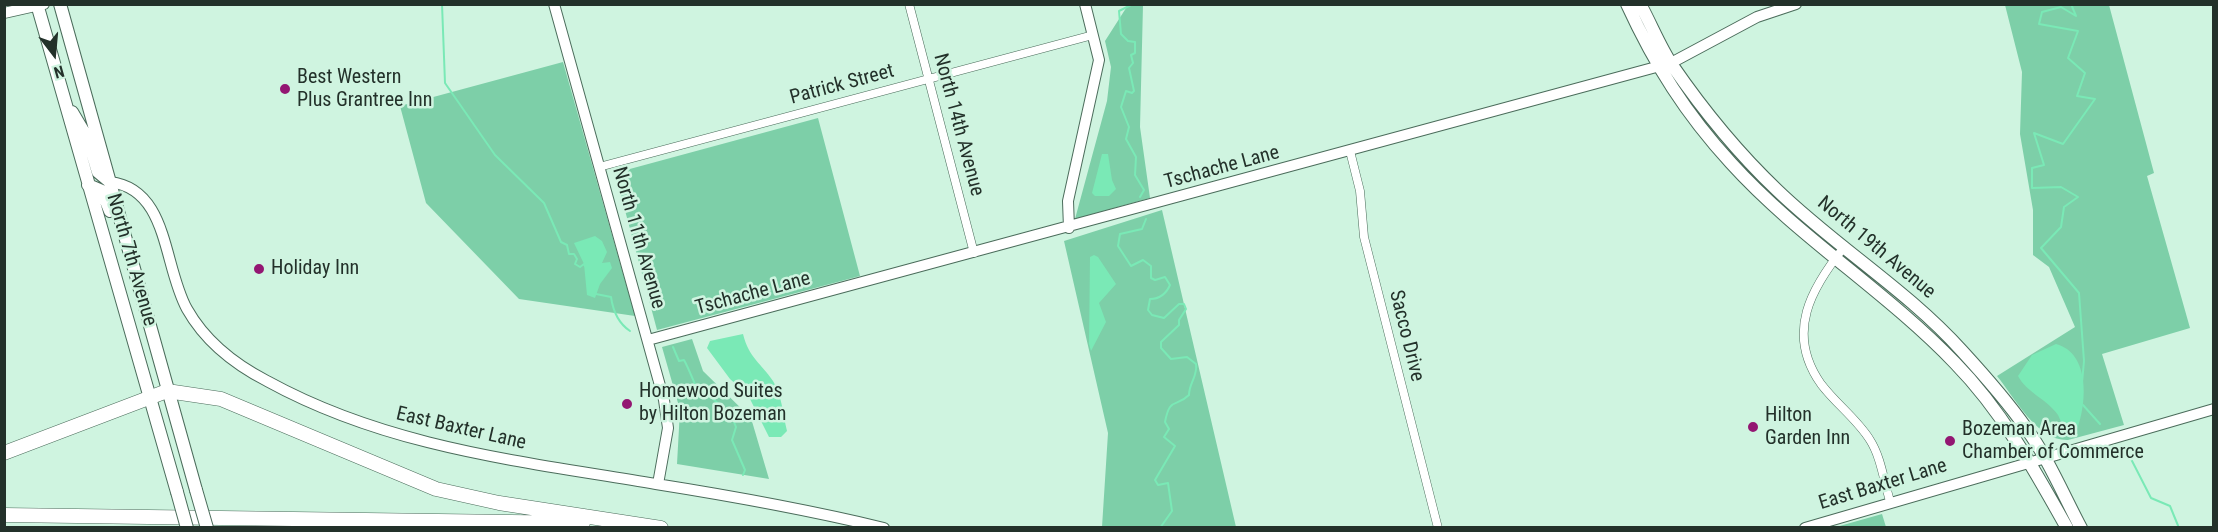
<!DOCTYPE html>
<style>
body{margin:0}
#map{position:relative;width:2218px;height:532px;overflow:hidden;background:#cff4e0;font-family:"Roboto Condensed",sans-serif}
canvas{display:block}
.frame{position:absolute;inset:0;border:6px solid #23312a;pointer-events:none}
.north{position:absolute;left:24px;top:24px;width:60px;height:60px;-webkit-text-stroke:4px #cff4e0;paint-order:stroke;rotate:164deg;font-size:16px;font-weight:700;line-height:24px;text-align:center;color:#23312a}
.north::after{content:'';display:block;margin:auto;width:21px;height:27px;background:#23312a;clip-path:polygon(50% 0,100% 100%,50% 72%,0 100%)}
</style>
<div id="map">
<canvas width="2218" height="532"></canvas>
<div class="frame"></div>
<div class="north">N</div>
</div>
<script>
const ctx = document.querySelector('canvas').getContext('2d');
ctx.lineJoin = 'round';
function fillPath(path, color) {
  ctx.fillStyle = color;
  ctx.fill(path, 'evenodd');
}
function trace(path, color, width, dash) {
  ctx.strokeStyle = color;
  ctx.lineWidth = width;
  ctx.lineCap = dash ? 'butt' : 'round';
  ctx.setLineDash(dash || []);
  ctx.stroke(path);
}
function drawText(font, color, halo, rows, align = 'center') {
  ctx.font = font + ' "Roboto Condensed",sans-serif';
  ctx.lineWidth = 5;
  ctx.setLineDash([]);
  ctx.textBaseline = 'middle';
  ctx.strokeStyle = halo;
  ctx.fillStyle = color;
  for (const [text, x, y, turn = 0] of rows) {
    ctx.save();
    ctx.translate(x, y);
    ctx.rotate((+turn || 0) * Math.PI / 180);
    ctx.textAlign = isNaN(turn) ? turn : align;
    if (halo) ctx.strokeText(text, 0, 0);
    ctx.fillText(text, 0, 0);
    ctx.restore();
  }
}
const green = new Path2D(`
 M1128,5H1143L1140,127L1150,198L1075,219L1107,101L1111,67L1105,41Z
 M2005,5H2109L2154,173L2147,176L2190,328L2102,354L2124,425L2068,440C2037,441 2015,398 1997,376L2075,327L2049,267L2033,255V210L2020,134L2022,72Z
 M563,62L635,316L519,299L426,203L400,106Z
 M818,118L860,276L657,330L615,173Z
 M1162,210L1236,527H1102L1108,433L1064,241Z
 M692,339L703,371L751,418L769,479L677,464L680,410L662,347Z
 M1882,514L1886,527H1836Z`);
const water = new Path2D(`
 M1102,154H1108L1112,180L1116,189L1109,196H1095L1092,193Z
 M595,236L602,241L607,252L602,263L610,262L612,268L600,284L595,298L587,295L584,264L574,243Z
 M1094,255L1098,257L1116,284L1099,303L1106,322L1091,351L1089,344L1090,257Z
 M743,334C749,358 761,363 773,381C782,395 783,415 787,431L781,437H769L748,395L730,379L707,348L710,341Z
 M2056,344C2091,353 2087,406 2076,432L2072,434C2063,430 2062,423 2058,415C2047,399 2027,393 2018,376L2032,355Z`);
const stream = new Path2D(`
 M442,4L445,83L495,155L544,203L561,242L567,245L569,254H574L577,259L575,264L580,267L584,264L585,266
 M1133,4L1119,11L1121,34L1128,41L1135,42V53L1131,55L1133,63L1129,68L1134,91L1132,93L1126,91L1121,107L1129,127L1126,139L1136,157L1135,175L1144,190L1140,197
 M2071,4L2076,16L2061,7L2042,12L2039,24L2078,31L2068,58L2085,73L2077,96L2095,99L2063,144L2034,133L2044,165L2032,168V188L2061,187L2078,197L2064,207L2061,227L2041,248L2079,293L2084,361L2082,383
 M1146,219L1142,229L1120,234L1118,246L1131,266L1143,260L1151,266V278L1155,280L1165,277L1170,285C1166,294 1160,299 1150,299L1148,310L1152,315L1164,318L1179,304H1184L1186,309L1179,320V325L1161,342V348L1171,359L1187,357L1196,364C1198,376 1189,383 1189,395C1176,408 1170,396 1165,422L1169,429L1164,437L1175,446L1155,480L1158,485L1168,483L1172,511L1160,528
 M596,294L611,297C613,311 618,323 630,331
 M673,347L679,361L684,360C688,367 694,382 697,389H703L732,417L736,427L732,440L745,470L743,475
 M2083,405L2100,424
 M2129,455L2151,498L2170,506L2179,528`);
const street = new Path2D(`
 M909,4L974,253
 M1350,151L1360,191L1364,237L1438,528
 M599,167L1093,35
 M1845,246C1811,288 1785,333 1821,384C1836,404 1857,419 1870,440C1881,457 1884,482 1890,501`);
const secondary = new Path2D(`
 M554,4L664,400L668,428L658,484
 M4,13L44,4
 M110,182C169,189 163,266 187,309C205,341 234,364 267,381C389,448 521,461 656,484C732,496 809,510 884,528
 M1069,228L1068,201L1099,60L1085,4
 M648,340L1671,63L1757,17L1796,4
 M1805,528L2214,409`);
const primary = new Path2D(`
 M37,4L177,492
 M60,4L196,490
 M1627,4C1655,65 1686,114 1731,163C1798,237 1886,291 1955,363C2002,411 2034,469 2067,528
 M1640,4C1651,24 1660,47 1672,65C1703,110 1737,152 1777,190C1836,247 1907,290 1962,351C1984,375 2007,401 2026,428C2048,458 2063,494 2081,528
 M72,112L88,139L98,172L110,182
 M88,185L102,191L110,211`);
const highway = new Path2D(`
 M4,453L167,391L221,399L436,489L499,503L661,528
 M4,515L583,523`);
const primaryBridge = new Path2D(`
 M196,490L207,528
 M177,492L187,528`);
const markers = [
 [285,89,6,"#931672"],
 [259,269,6,"#931672"],
 [627,404,6,"#931672"],
 [1753,427,6,"#931672"],
 [1950,441,6,"#931672"]
];
const poiNames = [
 ["Best Western",297,78],
 ["Plus Grantree Inn",297,101],
 ["Holiday Inn",271,269],
 ["Homewood Suites",639,392],
 ["by Hilton Bozeman",639,415],
 ["Hilton",1765,416],
 ["Garden Inn",1765,439],
 ["Bozeman Area",1962,430],
 ["Chamber of Commerce",1962,453]
];
const streetNames = [
 ["Patrick Street",842,85,-15],
 ["North 14th Avenue",958,125,75],
 ["Tschache Lane",1222,168,-15],
 ["North 11th Avenue",638,238,74],
 ["North 19th Avenue",1876,248,40],
 ["North 7th Avenue",131,260,74],
 ["Tschache Lane",753,294,-15],
 ["Sacco Drive",1406,336,76],
 ["East Baxter Lane",461,429,13],
 ["East Baxter Lane",1883,485,-17]
];
fillPath(green, '#7dcfa8');
fillPath(water, '#7ae9b6');
trace(stream, '#7ae9b6', 2);
trace(street, '#4b6c5b', 9);
trace(secondary, '#4b6c5b', 12);
trace(primary, '#4b6c5b', 14);
trace(highway, '#4b6c5b', 15);
trace(street, '#fff', 8);
trace(secondary, '#fff', 10);
trace(primary, '#fff', 12);
trace(highway, '#fff', 14);
trace(primaryBridge, '#4b6c5b', 14, []);
trace(primaryBridge, '#fff', 12);
for (const [x, y, r, color] of markers) {
  const dot = new Path2D();
  dot.arc(x, y, r, 0, 2 * Math.PI);
  ctx.fillStyle = color;
  ctx.fill(dot);
  trace(dot, '#cff4e0', 2);
}
drawText('20px', '#23312a', '#cff4e0', poiNames, 'left');
drawText('20px', '#23312a', '#cff4e0', streetNames);
</script>
